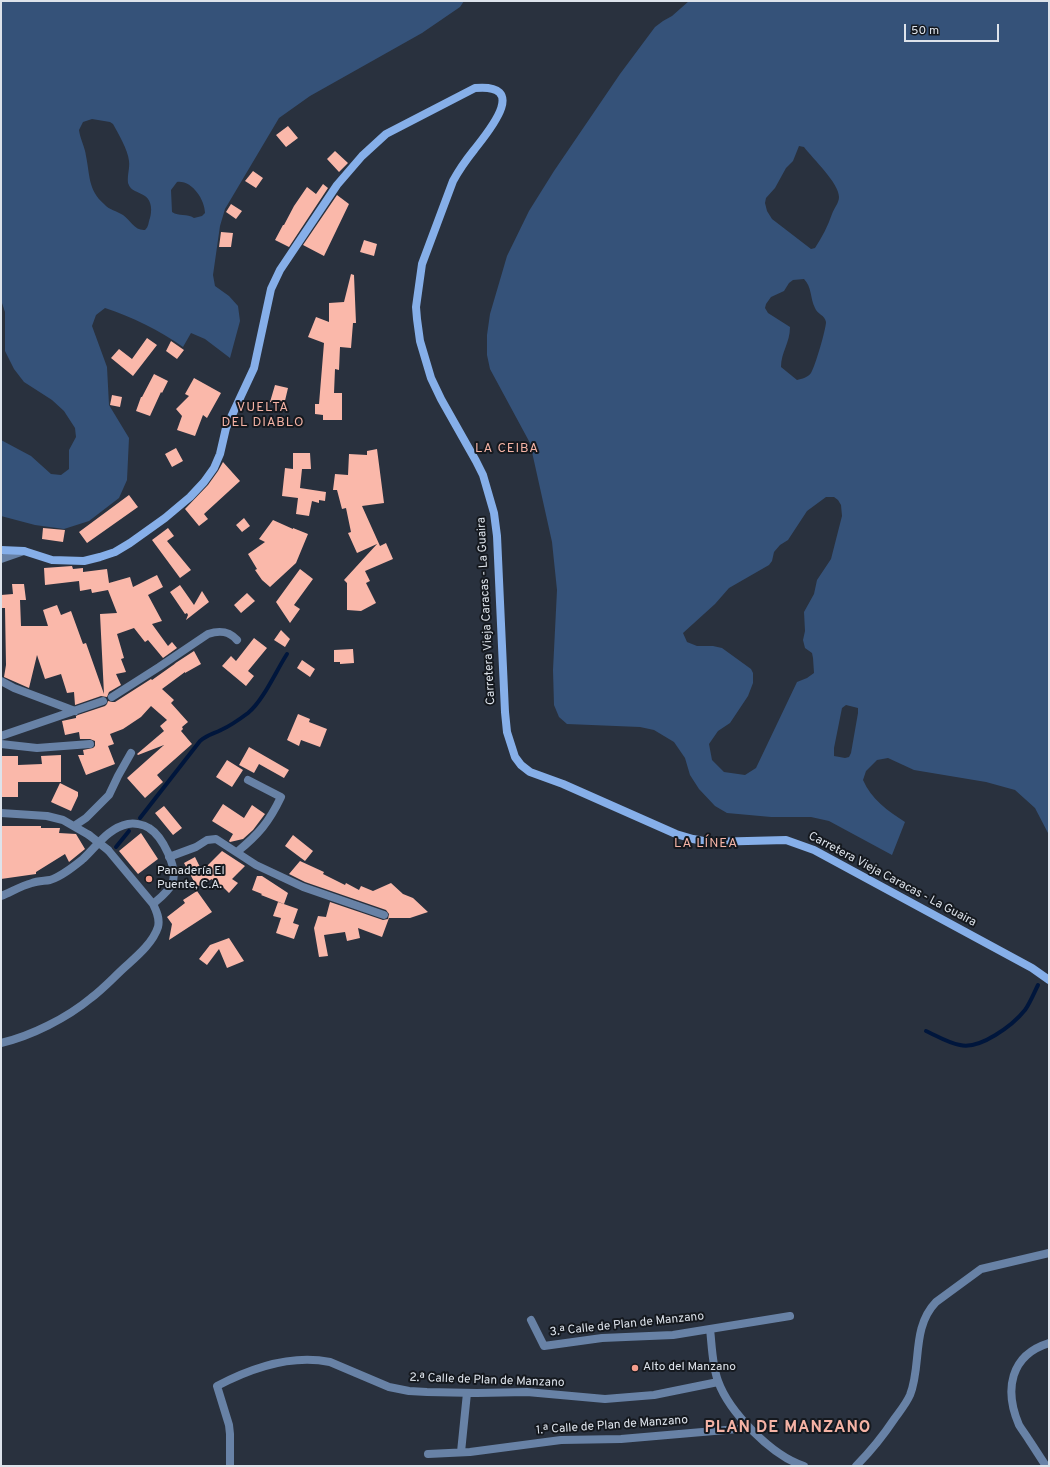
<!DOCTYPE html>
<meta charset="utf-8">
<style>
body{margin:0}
#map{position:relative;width:1050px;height:1467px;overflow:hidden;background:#29313e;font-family:Overpass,sans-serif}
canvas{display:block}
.frame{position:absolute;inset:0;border:2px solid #dde3eb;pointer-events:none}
.scale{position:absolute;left:904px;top:24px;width:95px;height:18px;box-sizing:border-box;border:2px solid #dde3eb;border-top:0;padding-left:5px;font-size:12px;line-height:14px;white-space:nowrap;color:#dde3eb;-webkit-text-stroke:3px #15191f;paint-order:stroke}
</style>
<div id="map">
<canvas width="1050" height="1467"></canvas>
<div class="frame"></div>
<div class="scale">50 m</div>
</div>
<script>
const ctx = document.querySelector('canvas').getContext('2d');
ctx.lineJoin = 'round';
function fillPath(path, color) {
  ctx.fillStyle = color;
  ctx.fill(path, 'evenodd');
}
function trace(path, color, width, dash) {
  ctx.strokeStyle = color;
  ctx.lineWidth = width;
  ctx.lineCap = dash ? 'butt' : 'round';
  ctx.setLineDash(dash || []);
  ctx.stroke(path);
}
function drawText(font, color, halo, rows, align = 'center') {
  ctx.font = font + ' Overpass,sans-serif';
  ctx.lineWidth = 4;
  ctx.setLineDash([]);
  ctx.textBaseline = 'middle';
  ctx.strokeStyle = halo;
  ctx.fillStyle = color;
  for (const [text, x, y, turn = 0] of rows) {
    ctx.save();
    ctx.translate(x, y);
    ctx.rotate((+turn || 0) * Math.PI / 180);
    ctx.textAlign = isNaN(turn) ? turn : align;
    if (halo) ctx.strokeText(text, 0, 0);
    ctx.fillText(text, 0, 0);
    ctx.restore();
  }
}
const green = new Path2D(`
 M1,1H464L460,7L422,33L310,96L279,118L225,209L220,226L213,275L215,286L229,296L238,306L240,321L230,358L205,339L191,333L183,347C159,330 132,317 105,308L96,315L92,326L107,367L109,405L129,438L127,480L119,498L89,521L64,529L35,525L1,516V440L31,456L51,474L61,475L69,469V450L76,437L75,428L64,411L52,400L24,382L14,369L5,351V312L1,300ZM92,119L110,122L113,124C118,133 128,150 129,161C130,168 127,175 128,183C131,192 138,191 145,196C152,201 152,211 150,218C148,223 149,226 145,230C135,231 130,220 123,215C117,211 109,210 104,204C88,190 90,175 86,156C85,147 80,139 79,130L83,122ZM177,182C192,180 205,200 205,213L202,216L194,218C187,213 179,217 172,212L171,190Z
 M689,1H1049V841L1048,833L1035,808L1015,790L986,782L914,770L888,758L877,760L866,771L863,780C871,799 888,811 905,822L892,855L829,821L811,817H771L727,813L715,806L699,789L690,775L685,758L674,742L654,730L640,727L567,724L559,717L554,705L553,670L557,590L552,542L530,443L490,369L487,355V335L490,314L507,256L529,211L554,171L620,74L655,27L663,21L672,16ZM799,146L804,147C813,159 839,183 839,197C839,203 834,208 832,214C828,226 822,237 815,248L811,249L772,219L767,211L765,203L766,198L775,188L786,168L793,161ZM804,279C812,287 810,298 815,308C817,314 825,315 826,322C826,329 815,367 811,373C808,377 802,379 797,380L781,367C781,352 790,343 790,327L768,313L765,308L766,304L771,297L784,291L789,283L793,280ZM826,497H834L838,500L841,505L842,516L831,559L817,580L814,594L804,612L805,631L803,640L805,648L812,653L813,658L814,673L807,678L797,682L756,768L745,775L724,772L712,760L709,744L718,731L730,723L748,696L753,683V673L751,669L722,648L713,646H697L687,642L683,633L715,604L729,588L769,565L772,561L774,552L780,545L788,540L807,511ZM846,705L858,708V713L851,753L849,757L845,758L834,756V748L842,708Z`);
const stream = new Path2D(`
 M140,818L200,741C207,735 213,734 221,730C230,726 240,719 248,713C263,701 276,671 287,654
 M116,847L129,831
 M926,1031C937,1036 948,1043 960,1045C980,1050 1013,1025 1025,1010C1030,1003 1034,993 1038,985`);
const building = new Path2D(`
 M288,126L298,138L286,147L276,135Z
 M335,151L348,163L339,172L327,159Z
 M253,171L263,178L256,188L245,181Z
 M323,184L328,188L289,247L275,240L283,225H284L294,206L307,187L316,194Z
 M337,195L349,204L324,256L303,245Z
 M231,204L242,211L236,219L226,212Z
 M221,232L233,233L231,247H219Z
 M364,240L377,244L374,256L360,252Z
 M351,274L354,275L356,323H353L351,348L340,347L339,370L335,369L334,393H342V420H323V415L315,414V404H319L324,343L308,337L316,317L329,322V303L344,302Z
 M147,338L157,345L133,376L111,358L119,349L132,359Z
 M171,341L184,350L177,359L166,351Z
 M154,374L168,381L162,393L161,392L150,416L136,411L141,397H142Z
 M194,378L221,393L207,418L203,415L195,436L177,430L182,416L176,409L189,396L185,394Z
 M275,385L288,388L284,405L270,402Z
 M112,395L122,397L120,407L110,405Z
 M176,448L183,461L172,467L165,454Z
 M377,449L384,503L362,506L380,546L386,543L393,559L365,571L370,581L366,583L376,603L361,611L347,610V583L344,580L377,544L357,553L348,533L351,532L346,508L342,509L337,490H333L335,474L348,475L349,454L367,455V451Z
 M293,453H310L311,469H302L300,488L326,492L325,501L319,500V503L312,501L309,516L296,514L298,498L282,496L285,468L293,469Z
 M223,462L240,481L204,514L208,519L199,526L185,509L208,485L218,471Z
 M129,495L138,507L87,543L79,532Z
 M244,518L250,526L242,532L236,525Z
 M273,520L293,529V528L308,534L296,563L270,587L262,580L255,570L257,569L248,554L265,542L259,539Z
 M43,528L65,530L63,542L42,539Z
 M168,528L174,536L167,541L191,570L180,578L152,540Z
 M72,566L73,569L83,568V572L107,569L109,583L130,577L133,587L157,575L163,587L148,595L162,621L152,624L168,646L172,642L177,648L163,658L148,640L145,642L134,628L117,634L124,658L121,659L126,672L116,674L121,685L109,692L107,697L101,696L75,705L74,692L67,693L61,674L45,679L37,655L29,688L4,677L6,665L5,608H2L1,599V595L13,594L12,584H24L26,600H20L21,626H48L43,610L57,605L61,615L71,611L83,644L86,643L104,694L100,614L117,613L108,590L92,593L91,589L80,591L79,581L45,585L44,568Z
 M300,569L313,579L294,605L300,609L290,623L276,602Z
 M180,585L194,605L202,591L209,602L186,620L188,615L187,613L185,614L170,592Z
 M247,593L255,601L241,613L234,605Z
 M281,630L290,639L285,647L274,640Z
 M254,638L267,648L248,671L254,676L246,686L222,666L231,656L236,661Z
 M353,649L354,663L340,664V662H334V650Z
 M194,651L201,664L185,673V672L162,689L174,700L171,703L188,722L182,727L183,729L181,731L192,744L157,775L163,782L145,798L127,778L164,745L138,755L137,754L164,731L160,726L167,720L151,706L141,717L123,729L110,734L114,744L108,746L115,764L86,775L78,755H84L83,750L93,748L95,746V741L90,739H80L79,732L65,735L62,721L76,718V716L78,715L105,706L107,704L108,701L112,702H115L151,679L152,680L176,663L174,664Z
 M302,660L315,669L310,677L297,668Z
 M298,714L310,719L309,722L327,729L320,747L301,740L299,746L287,740Z
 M249,747L289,770L284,778L259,764L254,773L239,765Z
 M61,755V782H18V797H1V756H18V765L42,764L41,756Z
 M227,760L243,770L232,787L216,777Z
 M60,783L78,792V796L71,811L51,802Z
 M223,804L244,818L252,805L265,814L253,830L243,839L230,842L229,841L233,834L212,821Z
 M164,806L182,828L173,835L155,813Z
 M1,826H41V828H60L59,833L76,834L85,849L69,862L65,854L36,872V874L1,879Z
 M141,833L158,859L138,874L119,851Z
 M293,835L313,851L305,861L285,846Z
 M222,851L245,866L232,879L238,883L229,893L222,886L219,889L212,879L197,887L184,863L195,857L202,871Z
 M300,861L324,872L323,874L345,885L346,883L359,890L361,886L373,891L391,883L403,894L413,898L428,912L410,918H389L382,937L358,928L360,938L347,941L345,932L324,935L328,956L319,957L314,928L318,916L326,917L330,902L383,920L388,919L389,914L386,910L305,882L289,874Z
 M257,876H262L288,893L284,904L261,895L262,894L252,890Z
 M197,891L212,912L169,940L172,924L167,917L185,903L183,900Z
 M278,902L298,909L293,923L299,925L294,939L276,933L281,918L273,916Z
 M229,938L244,961L227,968L219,949L207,965L199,959L210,945Z`);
const minor = new Path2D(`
 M1,559L24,551
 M1,681L14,688L75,711
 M112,697L159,667L208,634C220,630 229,631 237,640
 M1,736L103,701
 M1,744L37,748L90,744
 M1,813L47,816L63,820L89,835
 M74,826L86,818L109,795L118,776L131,753
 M237,852C259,834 269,822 281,797L248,780
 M169,857L196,847L207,840L216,839L256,865L303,887L384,915
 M1,896C11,892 21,886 32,883C37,881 44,881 50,880C62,876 73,867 83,859C97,846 108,828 128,824C134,823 143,824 149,828C162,836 179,868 172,884C168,892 160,898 153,904
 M1,1043C31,1036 67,1018 91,998C103,989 113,978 125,967C136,957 153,943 158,927C160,919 157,912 153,904L108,850
 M531,1320L544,1346L602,1338L673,1335L790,1316
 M710,1329C712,1346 712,1365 718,1381C729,1412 772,1456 804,1466
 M461,1452L467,1393
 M428,1454L470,1452L561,1440L621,1439L749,1428
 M230,1466V1434L229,1425L217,1386C251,1368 291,1354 330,1362L389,1387L409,1391L427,1392L477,1393L527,1392L605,1399L654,1395L718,1382
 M856,1466C871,1451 883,1436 895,1418C900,1411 906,1404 910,1395C922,1365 911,1328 936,1302L981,1269L1049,1253
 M1046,1466C1040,1457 1035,1449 1029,1440C1026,1435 1022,1430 1019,1425C1004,1390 1010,1355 1049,1343`);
const secondary = new Path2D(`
 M1,550L24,551L52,560L84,561L100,557L115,552L130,543L165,518L190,497L204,482L214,468L220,454L226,428L254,368L271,289L280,270L337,185L362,156L386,134L475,88C530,83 488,132 474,150C466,160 459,170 453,181L422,264L416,307L417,319L420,341L431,378L441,399L476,461L483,475L494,513L497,536L505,712L507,732L515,757L521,765L530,772L563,784L676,834L693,839L709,842L786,840L814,850L1032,968L1049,980`);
const minorBridge = new Path2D(`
 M89,835L108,850`);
const markers = [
 [149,879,4,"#f49d8c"],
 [635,1368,4,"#f49d8c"]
];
const streetNames = [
 ["Carretera Vieja Caracas - La Guaira",487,611,-93],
 ["Carretera Vieja Caracas - La Guaira",892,880,28],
 ["3.ª Calle de Plan de Manzano",627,1325,-6],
 ["2.ª Calle de Plan de Manzano",487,1381,2],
 ["1.ª Calle de Plan de Manzano",612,1426,-4]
];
const poiNames = [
 ["Panadería El",157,872],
 ["Puente, C.A.",157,886],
 ["Alto del Manzano",643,1368]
];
const neighbourhoodNames = [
 ["VUELTA",263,408],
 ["DEL DIABLO",263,423],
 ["LA CEIBA",507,449],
 ["LA LÍNEA",706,844]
];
const districtNames = [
 ["PLAN DE MANZANO",788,1429]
];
fillPath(green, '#355279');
trace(stream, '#00163c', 4);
fillPath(building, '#fab8aa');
trace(minor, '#6882a6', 8);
trace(secondary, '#86afe9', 8);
trace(minorBridge, '#6882a6', 8);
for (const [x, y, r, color] of markers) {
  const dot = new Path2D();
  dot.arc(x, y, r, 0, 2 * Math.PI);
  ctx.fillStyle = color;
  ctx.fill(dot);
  trace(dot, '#15191f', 1.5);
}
drawText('12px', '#dde3eb', '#15191f', streetNames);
drawText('12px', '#dde3eb', '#15191f', poiNames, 'left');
ctx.letterSpacing = '1px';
drawText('13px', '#f5b3a5', '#15191f', neighbourhoodNames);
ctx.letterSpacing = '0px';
ctx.letterSpacing = '1px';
drawText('bold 16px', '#f5b3a5', '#15191f', districtNames);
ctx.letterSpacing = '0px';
</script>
